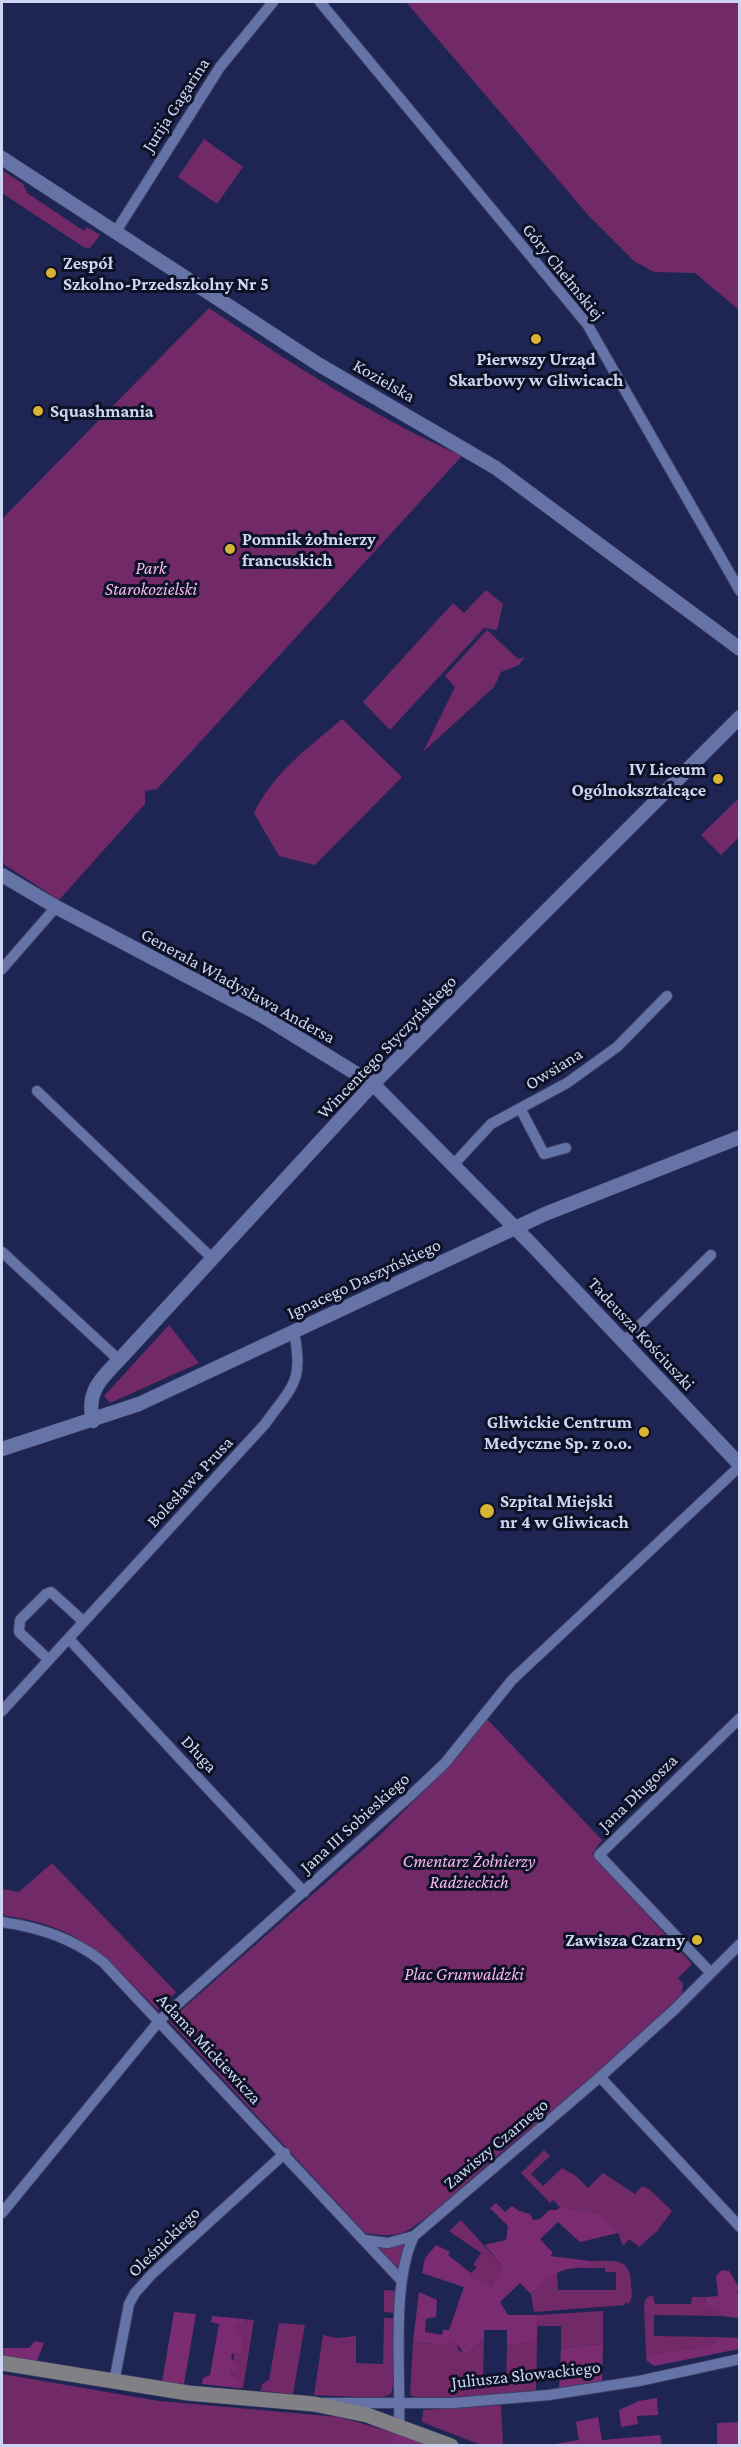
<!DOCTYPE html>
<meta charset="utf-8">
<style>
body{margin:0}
#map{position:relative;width:741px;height:2447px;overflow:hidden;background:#1e2552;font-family:"Crimson Pro",serif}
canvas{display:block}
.frame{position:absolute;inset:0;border:3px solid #cdd5f2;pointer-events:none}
</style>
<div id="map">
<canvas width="741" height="2447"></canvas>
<div class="frame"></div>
</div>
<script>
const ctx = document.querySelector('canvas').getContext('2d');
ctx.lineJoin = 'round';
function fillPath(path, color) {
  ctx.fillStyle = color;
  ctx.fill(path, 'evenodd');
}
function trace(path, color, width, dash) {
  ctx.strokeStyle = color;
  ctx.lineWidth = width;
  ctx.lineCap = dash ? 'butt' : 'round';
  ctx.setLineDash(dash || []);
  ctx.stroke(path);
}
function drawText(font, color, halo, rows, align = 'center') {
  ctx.font = font + ' "Crimson Pro",serif';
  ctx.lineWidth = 6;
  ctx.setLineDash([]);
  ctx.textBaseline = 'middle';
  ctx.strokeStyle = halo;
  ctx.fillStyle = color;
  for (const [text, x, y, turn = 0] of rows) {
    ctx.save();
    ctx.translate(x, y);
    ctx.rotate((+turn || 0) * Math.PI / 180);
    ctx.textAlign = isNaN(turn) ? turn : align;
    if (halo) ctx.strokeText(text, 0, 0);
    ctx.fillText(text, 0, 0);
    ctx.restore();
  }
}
const green = new Path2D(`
 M406,2H739V310L695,273L654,272L634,261L589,216Z
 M204,139L243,167L217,204L178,177Z
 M2,170L23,184L27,193L84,231L87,227L100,235L90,248H85L2,193Z
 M209,308C290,363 372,416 462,456L157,789L145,791V804L59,900L2,863V519Z
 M486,590L503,604L497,630L484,628L390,730L363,702L453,603L464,613Z
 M487,630L518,659L525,657L519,665L501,672L494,687L423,752L455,687L445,676Z
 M342,719L402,777L315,865L279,856L254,813C273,773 309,747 342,719Z
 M739,798V837L721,855L701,835Z
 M169,1325L199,1363L110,1403L104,1396Z
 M487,1719L602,1840L592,1854L692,1964L678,1978L683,1984L682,1994C624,2052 560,2104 497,2156C469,2180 441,2209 410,2229C396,2238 380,2235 365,2233L169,2021L381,1834L457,1758Z
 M52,1863L176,1992L158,2010C102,1955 84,1927 2,1915V1889L19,1892Z
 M544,2150L550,2156L531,2174L543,2186L562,2168L576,2176L588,2188L603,2173L635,2194L642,2186L649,2189L672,2211L657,2231L639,2247L629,2239L623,2246L618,2233L598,2213L560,2207L553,2200L550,2203L521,2173Z
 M461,2220L504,2268L492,2287L468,2276L477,2267L473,2265L481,2253L449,2231Z
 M404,2244L399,2268H397L379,2248Z
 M590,2261C613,2261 631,2256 631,2285C632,2293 633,2298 629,2304L625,2302V2305L534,2312L531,2294L557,2271L558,2290H616V2272H605V2268H590Z
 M384,2290L396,2291L395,2313L384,2312Z
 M653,2295L655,2304H691L692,2297H706L704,2302L717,2307L721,2316L654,2315V2336L714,2337L715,2345L646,2355L644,2304L646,2298Z
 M603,2311V2344L561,2349V2326H538V2315Z
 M384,2318H395L394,2380L391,2394L381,2398L314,2395L323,2335L337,2338L356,2336V2363L383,2364Z
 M244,2319L254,2320L243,2388H238V2378L231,2375L237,2335L234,2324L246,2322Z
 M279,2323L305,2325L293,2394L261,2391L262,2384L269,2380Z
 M484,2338L483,2385H506L507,2346L537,2341L536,2391C511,2393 429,2405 410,2395L413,2342L447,2345L449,2340L457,2344L459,2351L469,2352Z
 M2,2374L159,2401L339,2417L396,2433L426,2445H2Z
 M501,2405L503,2445H481L422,2422L423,2410Z`);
const forest = new Path2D(`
 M496,2203L505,2212L512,2206L519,2211L530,2214L533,2220L540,2219L549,2210H557L560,2207L598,2213L618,2233L580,2242L558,2222L540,2239L553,2253L550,2256L590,2261V2268C559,2266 553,2275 531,2294L520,2283L500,2302L508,2315H538L537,2341L507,2346V2330H484V2338L469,2352L464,2353L457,2344L449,2340L448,2345L413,2342L419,2292L437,2300L436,2317L426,2319L425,2332L442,2335L443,2330H449L464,2287L422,2273L425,2258L436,2245L450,2252L448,2255L472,2274L469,2276L492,2287L503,2267L485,2245L506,2240L508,2226L490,2208Z
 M722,2270L729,2271L739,2287L737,2292L739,2295V2318L721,2316L717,2307L704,2306L706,2297L718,2296L716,2276Z
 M174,2312L196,2314L184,2384L162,2382Z
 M212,2316L244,2319L246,2323L235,2324L237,2335L242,2334L241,2352L232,2354L231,2358L238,2368L231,2372V2375L238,2378V2388L202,2384L203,2378L210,2375L219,2324L211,2322Z
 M714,2337L739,2338V2349L654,2366L647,2361L646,2355L715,2345Z
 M35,2341L44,2343L36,2363L2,2357V2348H29Z
 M603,2344L602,2381L559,2388L561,2349Z
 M657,2398L658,2415L637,2416L638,2424L621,2427L619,2410L639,2401Z
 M598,2417L602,2440L660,2435L662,2445H549L579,2440L576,2422Z
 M739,2422V2445H717V2423Z
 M396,2433L430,2446H390Z`);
const minor = new Path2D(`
 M320,2L587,324L740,591
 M115,233L220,67L273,2
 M2,969L56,907
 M37,1091L213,1259
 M520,1108L544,1154L566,1148
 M454,1164L491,1124L567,1083L617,1047L667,996
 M2,1252L119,1360
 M623,1342L711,1255
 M69,1639L304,1892
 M49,1660L19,1632L20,1620L46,1594L51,1592L84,1622
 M2,1711L265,1424C293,1385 304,1382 294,1332
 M2,1922C41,1928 72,1938 103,1962L401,2280
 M710,1972L599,1855L740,1718
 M600,2077L740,2227
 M2,2213L160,2020L410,1796L445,1763L512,1680L740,1466
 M365,2240L388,2243L414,2236
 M114,2382L129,2304L135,2293L152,2274L285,2153
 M324,2403H453L549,2395L639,2381L740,2359
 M399,2427C401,2373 391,2282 414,2236L600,2077L674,2010L740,1944`);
const tertiary = new Path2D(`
 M2,158L318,364L496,468L740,649
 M2,875L56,907L261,1015L373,1084L534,1247L740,1465
 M93,1421C86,1393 100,1379 119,1360L373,1084L740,717
 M2,1449L139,1404L545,1214L740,1137`);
const secondary = new Path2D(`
 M2,2363L188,2393L314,2404L367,2415L451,2446`);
const markers = [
 [51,273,6,"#d7b434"],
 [536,339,6,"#d7b434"],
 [38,411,6,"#d7b434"],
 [230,549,6,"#d7b434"],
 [718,779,6,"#d7b434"],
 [644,1432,6,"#d7b434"],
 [487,1511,8,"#d7b434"],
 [697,1940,6,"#d7b434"]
];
const streetNames = [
 ["Jurija Gagarina",176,105,-57],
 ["Góry Chełmskiej",563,272,51],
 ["Kozielska",384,381,30],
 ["Generała Władysława Andersa",238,986,29],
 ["Wincentego Styczyńskiego",387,1047,-46],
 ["Owsiana",554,1069,-32],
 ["Ignacego Daszyńskiego",364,1279,-25],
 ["Tadeusza Kościuszki",641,1334,47],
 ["Bolesława Prusa",190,1482,-47],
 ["Długa",199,1754,47],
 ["Jana Długosza",638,1793,-44],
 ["Jana III Sobieskiego",355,1823,-42],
 ["Adama Mickiewicza",209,2049,47],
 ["Zawiszy Czarnego",496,2144,-40],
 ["Oleśnickiego",164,2242,-44],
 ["Juliusza Słowackiego",526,2375,-6]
];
const poiNames = [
 ["Zespół",63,263],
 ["Szkolno-Przedszkolny Nr 5",63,284],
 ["Pierwszy Urząd",536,359,"center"],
 ["Skarbowy w Gliwicach",536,380,"center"],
 ["Squashmania",50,411],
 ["Pomnik żołnierzy",242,539],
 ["francuskich",242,560],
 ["IV Liceum",706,769,"right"],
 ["Ogólnokształcące",706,790,"right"],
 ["Gliwickie Centrum",632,1422,"right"],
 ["Medyczne Sp. z o.o.",632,1443,"right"],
 ["Szpital Miejski",500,1501],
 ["nr 4 w Gliwicach",500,1522],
 ["Zawisza Czarny",685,1940,"right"]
];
const parkNames = [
 ["Park",151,568],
 ["Starokozielski",151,589],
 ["Cmentarz Żołnierzy",469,1861],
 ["Radzieckich",469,1882],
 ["Plac Grunwaldzki",464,1974]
];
fillPath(green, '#712a67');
fillPath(forest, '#7b2c71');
trace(minor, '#3c4067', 12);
trace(tertiary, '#3c4067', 15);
trace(secondary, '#3c4067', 16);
trace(minor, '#6673a7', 10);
trace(tertiary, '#6673a7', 14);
trace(secondary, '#808085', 15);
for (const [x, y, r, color] of markers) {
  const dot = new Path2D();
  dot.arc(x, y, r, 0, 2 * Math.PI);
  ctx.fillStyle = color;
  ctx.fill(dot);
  trace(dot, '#0d1125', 2);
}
drawText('18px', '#cdd5f2', '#0d1125', streetNames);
drawText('bold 18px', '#cdd5f2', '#0d1125', poiNames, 'left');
drawText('italic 18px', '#f8b7ec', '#0d1125', parkNames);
</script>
